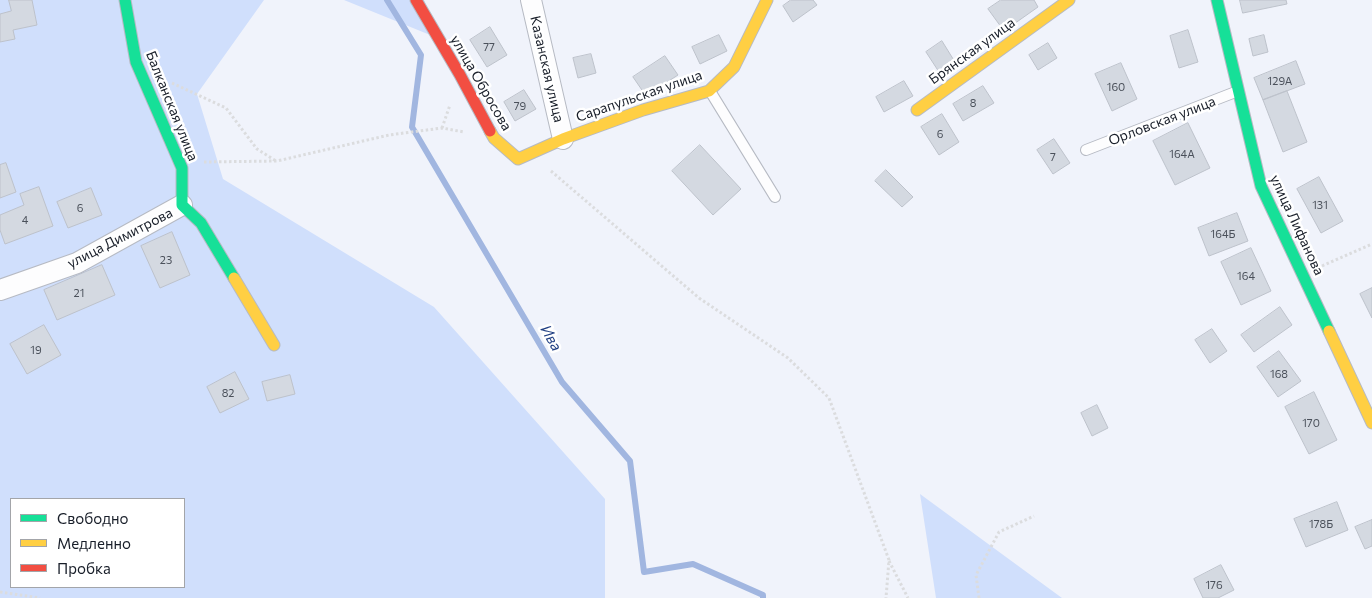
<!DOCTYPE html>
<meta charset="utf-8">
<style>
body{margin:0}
#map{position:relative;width:1372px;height:598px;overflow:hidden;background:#f0f3fb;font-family:Commissioner,sans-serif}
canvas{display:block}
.legend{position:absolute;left:10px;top:498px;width:175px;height:90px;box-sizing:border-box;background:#fff;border:1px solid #a3a5a9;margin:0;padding:6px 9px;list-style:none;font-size:15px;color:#181e29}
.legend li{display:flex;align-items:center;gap:10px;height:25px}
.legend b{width:25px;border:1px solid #a3a5a9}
</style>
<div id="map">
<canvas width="1372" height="598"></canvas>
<ul class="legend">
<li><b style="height:6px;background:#16e098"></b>Свободно</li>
<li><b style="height:6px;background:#ffcf43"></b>Медленно</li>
<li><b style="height:6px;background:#f24e42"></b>Пробка</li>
</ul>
</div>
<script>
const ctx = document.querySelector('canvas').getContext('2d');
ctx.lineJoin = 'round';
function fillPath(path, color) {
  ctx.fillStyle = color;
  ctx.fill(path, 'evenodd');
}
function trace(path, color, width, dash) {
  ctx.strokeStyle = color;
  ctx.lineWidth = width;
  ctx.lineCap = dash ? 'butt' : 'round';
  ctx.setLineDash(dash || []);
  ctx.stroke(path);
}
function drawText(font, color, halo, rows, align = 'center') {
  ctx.font = font + ' Commissioner,sans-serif';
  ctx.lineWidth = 5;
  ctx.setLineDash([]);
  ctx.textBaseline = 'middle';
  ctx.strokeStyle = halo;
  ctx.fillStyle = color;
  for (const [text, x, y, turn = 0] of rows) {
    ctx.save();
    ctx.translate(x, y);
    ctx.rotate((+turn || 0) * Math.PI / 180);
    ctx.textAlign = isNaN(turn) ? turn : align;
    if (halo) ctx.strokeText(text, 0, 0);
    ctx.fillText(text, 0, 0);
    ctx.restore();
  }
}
const green = new Path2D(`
 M0,0H264L197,94L223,179L434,307L605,499V598H0ZM11,499H184V587H11Z
 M344,0H424L440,39Z
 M920,494L1062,598H936Z`);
const stream = new Path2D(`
 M387,0L421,55L412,127L562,382L630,461L644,572L693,564L763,595V598`);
const building = new Path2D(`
 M9,0H32L37,25L13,30L15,39L0,42V14L11,11Z
 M791,0H813L817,5L793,22L783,6Z
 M1001,0H1034L1038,7L1004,31L988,9Z
 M1240,0H1286L1287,4L1243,13Z
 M490,27L507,55L487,67L470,40Z
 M1188,30L1198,62L1179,68L1170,36Z
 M719,35L727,51L700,64L692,47Z
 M1264,35L1268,52L1253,56L1249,39Z
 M942,41L955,62L939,72L926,52Z
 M1048,43L1057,58L1038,70L1029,55Z
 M591,54L596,73L578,78L573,58Z
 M665,56L678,75L646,96L633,77Z
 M1296,61L1305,84L1263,100L1254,78Z
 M1121,63L1137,99L1112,111L1095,74Z
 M904,81L913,96L884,112L876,97Z
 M983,86L994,103L963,121L953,104Z
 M524,90L536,109L515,121L504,102Z
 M1287,91L1307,142L1283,152L1263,100Z
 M942,114L959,142L939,155L921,127Z
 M1188,123L1210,168L1175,185L1153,141Z
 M1054,139L1070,163L1053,174L1037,150Z
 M700,145L741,189L713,215L672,171Z
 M6,163L16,192L0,198V165Z
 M886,170L913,197L902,207L875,181Z
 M1319,177L1343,221L1321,233L1297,189Z
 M39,187L53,226L5,244L0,230V215L24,205L20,194Z
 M91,188L102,215L68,228L57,202Z
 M1237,213L1248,241L1209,256L1198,228Z
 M172,232L190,275L160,288L141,246Z
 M1251,248L1271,291L1241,305L1221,262Z
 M102,265L115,295L57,320L44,290Z
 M1372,288V318L1360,294Z
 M1280,307L1292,325L1254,352L1241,335Z
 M44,325L61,355L27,374L10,344Z
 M1212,329L1227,351L1210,363L1195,340Z
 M1279,351L1301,381L1278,397L1257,367Z
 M235,372L249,399L220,413L207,387Z
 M290,375L295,394L267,401L262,382Z
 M1314,392L1337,440L1309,454L1285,407Z
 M1097,405L1108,428L1092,436L1081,413Z
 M1337,502L1348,530L1306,547L1294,519Z
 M1372,520V546L1365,549L1355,527Z
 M1221,565L1234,590L1218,598H1203L1194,579Z`);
const path = new Path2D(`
 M172,83L226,108L257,149L276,161
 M442,128L450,105
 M204,162L277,161L389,135L442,128L464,132
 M551,171L699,298L788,358L829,398L889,560L886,598
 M1322,266L1372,244
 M889,561L908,598
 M0,592L40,598
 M979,598L976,575L999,532L1034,516`);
const lane = new Path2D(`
 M710,91L775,197
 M1086,150L1238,91`);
const street = new Path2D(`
 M531,0L563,139
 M0,290L77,263L182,205`);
const fast = new Path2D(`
 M125,0L136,62L182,168V205L201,223L234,278
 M1217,0L1261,186L1329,331`);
const slow = new Path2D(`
 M917,110L1069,0
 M490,131L494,138L518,159L563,139L643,110L709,91L734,67L767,0
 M234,278L274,345
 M1329,331L1372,423`);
const jam = new Path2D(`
 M416,0L460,75L490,131`);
const numberNames = [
 ["77",489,47],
 ["129А",1280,81],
 ["160",1116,87],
 ["8",973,103],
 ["79",520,106],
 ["6",940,134],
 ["164А",1182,154],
 ["7",1053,157],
 ["131",1320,205],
 ["6",80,208],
 ["4",25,220],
 ["164Б",1223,234],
 ["23",166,260],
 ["164",1246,276],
 ["21",79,293],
 ["19",36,350],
 ["168",1279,374],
 ["82",228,393],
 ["170",1311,423],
 ["178Б",1321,524],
 ["176",1214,585]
];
const streetNames = [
 ["Брянская улица",972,51,-36],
 ["Казанская улица",547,69,77],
 ["улица Обросова",481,83,60],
 ["Сарапульская улица",639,96,-19],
 ["Балканская улица",172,106,68],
 ["Орловская улица",1162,121,-21],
 ["улица Лифанова",1297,225,65],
 ["улица Димитрова",120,238,-27]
];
const waterNames = [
 ["Ива",551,338,60]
];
fillPath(green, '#d0dffc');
trace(stream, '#a1b6e0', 6);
fillPath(building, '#d4d9e1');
trace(building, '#bdc2cb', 1);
trace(lane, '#b6bac3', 12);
trace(street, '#b6bac3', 22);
trace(fast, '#b6bac3', 13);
trace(slow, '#b6bac3', 13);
trace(jam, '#b6bac3', 13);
trace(path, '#dbdcde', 3, [2.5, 2.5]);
trace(lane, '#fdfdfe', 10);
trace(street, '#fdfdfe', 20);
trace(fast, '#16e098', 11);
trace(slow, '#ffcf43', 11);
trace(jam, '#f24e42', 11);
drawText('11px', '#4b515b', null, numberNames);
drawText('14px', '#181e29', '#fff', streetNames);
drawText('italic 15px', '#203f83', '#fff', waterNames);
</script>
